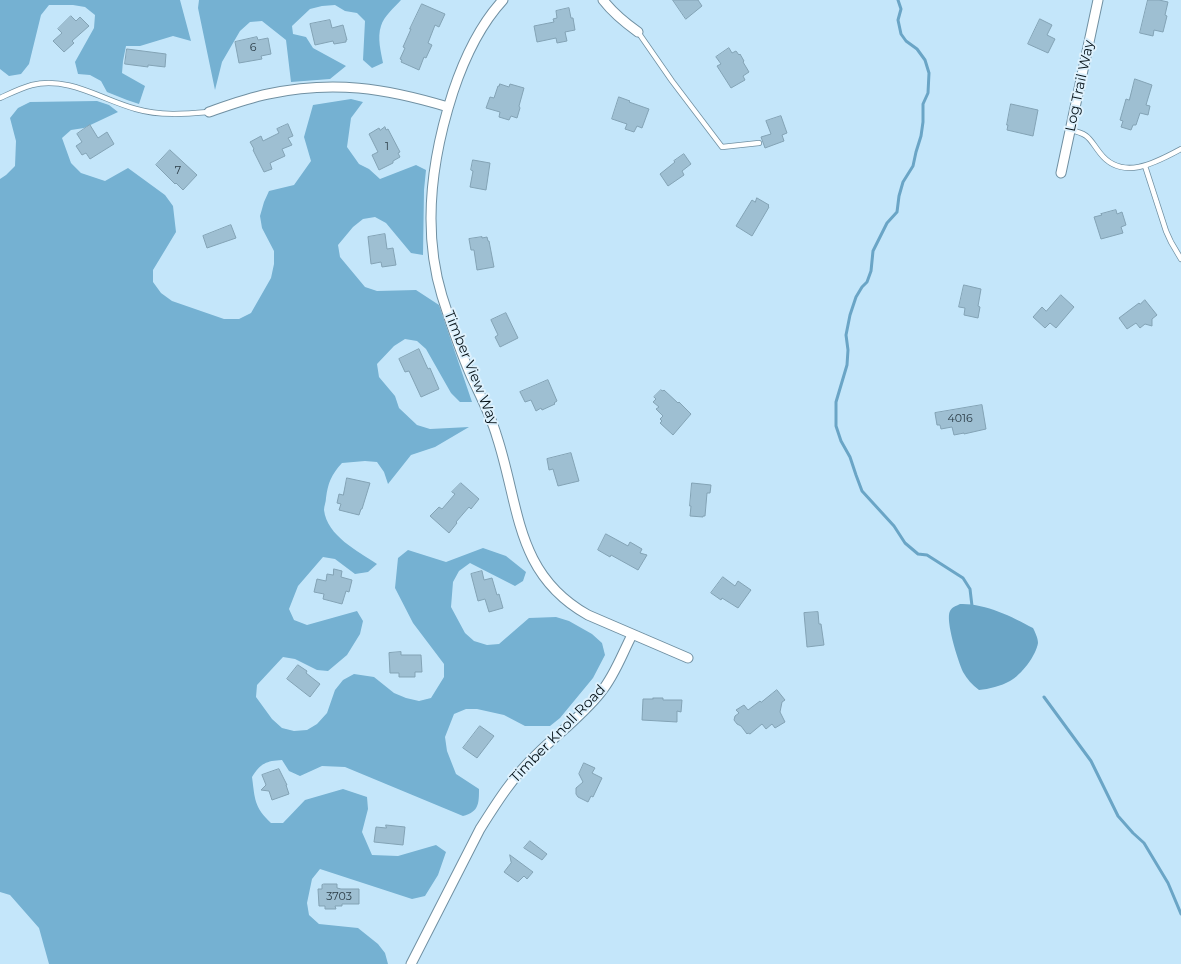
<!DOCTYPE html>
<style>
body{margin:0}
canvas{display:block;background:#c4e6fa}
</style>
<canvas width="1181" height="964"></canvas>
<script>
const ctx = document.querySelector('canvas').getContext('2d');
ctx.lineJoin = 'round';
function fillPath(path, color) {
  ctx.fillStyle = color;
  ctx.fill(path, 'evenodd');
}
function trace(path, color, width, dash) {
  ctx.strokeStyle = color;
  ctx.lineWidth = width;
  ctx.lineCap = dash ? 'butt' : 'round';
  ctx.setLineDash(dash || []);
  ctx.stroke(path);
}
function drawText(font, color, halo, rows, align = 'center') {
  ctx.font = font + ' Montserrat,sans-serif';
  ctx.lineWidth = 4;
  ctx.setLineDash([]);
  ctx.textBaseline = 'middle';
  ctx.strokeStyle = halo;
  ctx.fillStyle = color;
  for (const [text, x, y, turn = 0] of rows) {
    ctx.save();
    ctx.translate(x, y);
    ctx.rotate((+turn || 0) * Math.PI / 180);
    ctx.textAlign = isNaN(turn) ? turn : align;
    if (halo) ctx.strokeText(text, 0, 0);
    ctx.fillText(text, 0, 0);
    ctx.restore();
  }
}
const forest = new Path2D(`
 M0,0H180L191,41L173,36L140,46H126L123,61L122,73L145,86L139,104L127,100L107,92L101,81L90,75L78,74L75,62L94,28L95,15L85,7L73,5H49L41,15L29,64L21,74L9,76L0,69Z
 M199,0H401C394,8 384,16 381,26C377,38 381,52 383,63L372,68L363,60L365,21L357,13L345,11L335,5L322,6L310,9L292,26L293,34L306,37L313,48L346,66L330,79L291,82L286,40L262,21L250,22L240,31L222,62L215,90L198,8Z
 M351,99L363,102L351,118L347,147L359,164L369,169L380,179L416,165L426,170L424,190L423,255L411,253L386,223L375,217L363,219L353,227L338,245L340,257L365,287L377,291L416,290L439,305L472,402H460L451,393L426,349L417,341L405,339L394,346L377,364L379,377L395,396L399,408L417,425L430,429L469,427L435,447L411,455L388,484L384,472L377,462L365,461L342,463C331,475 328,483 326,498C326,502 324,506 324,510C327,536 358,551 377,564L368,572L355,574L335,559L323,557L298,586L289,609L294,620L307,625L357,611L363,621L360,634L347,655L328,671L317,670L295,659L283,657L257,685L256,697L272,719L282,728L294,731L307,730L317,724L327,713L335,690L343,680L354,674L374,677L394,693L406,698L419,701L431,698L444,677V664L413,623L395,588L398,558L408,550L446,562L483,548L506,556L526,572L523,581L515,586L470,563L459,571L453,582L451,607L465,633L474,641L487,645L499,644L529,618L556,617L569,621L592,634L602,643L605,655L593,678L560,718L550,726H525L504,715L477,709H466L454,714L445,737L447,751L456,774L479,789C479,803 479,812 463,816L345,767L322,766L300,776L289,771L282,760C266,761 261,763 252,777C255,799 254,807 271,823H283L305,800L343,789L367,797L368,809L362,832L372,855L398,856L436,845L446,852L438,875L425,896L412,899L320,869L312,879L307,903L309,915L319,924L358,928L378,944L385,953L388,964H49L39,928L10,895L0,892V179L6,175L15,166L16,141L10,118L18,108L30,102L97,101L109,105L118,112L84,128L71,130L62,138L71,163L81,173L105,181L128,168L165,195L173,206L176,232L153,270V282L161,293L172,301L224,319H239L251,313L271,278L274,264V251L262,228L260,216L264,202L269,191L294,185L311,161L304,137L313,105Z`);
const water = new Path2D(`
 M960,604C984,603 1011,616 1033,628C1035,632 1038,638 1038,643C1036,656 1021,675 1010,681C1001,686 989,689 979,690C972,685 967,679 963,672C958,661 945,620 950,611C952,607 956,606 960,604Z`);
const stream = new Path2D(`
 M898,0L901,9L898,20L901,34L906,41L917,49L925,60L929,73L928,93L923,104V122L921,136L916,152L913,166L903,182L899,196L897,212L887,223L873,251L871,271L867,282L862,287L856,297L850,315L846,335L848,350L847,365L836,402V426L841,441L850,457L856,475L862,491L894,526L905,543L918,554L927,555L963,578L970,589L972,606
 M1044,697L1091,761L1118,816L1133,833L1144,843L1168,883L1181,914`);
const building = new Path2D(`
 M673,0H698L702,6L686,19Z
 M1148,0H1159L1168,2L1165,15L1167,16L1163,32L1154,30L1153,36L1140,33Z
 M422,4L445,14L439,27L435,25L428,43L432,45L426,58L424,57L419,70L401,62L402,60L400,59L405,48L403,47L411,29H410Z
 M569,8L571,18H573L575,30L565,32L567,41L557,43L556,38L537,42L534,26L554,22L553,19L557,18L556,11Z
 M71,16L76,21L80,17L89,26L72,41L74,43L64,52L53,41L62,33L58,29Z
 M1040,19L1052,25L1047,35L1055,39L1048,53L1028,44Z
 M330,20L332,28L343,25L347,40H346V42L334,44L333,41L315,45L310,24Z
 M257,37L258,40L268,38L271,54L261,56L262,59L239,63L235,42Z
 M729,48L732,53L736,51L739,55L740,54L744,61L743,62L749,72L743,76L745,80L731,88L717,66L721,64L716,57Z
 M127,49L166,54L165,67L148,65V67L125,64Z
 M1135,79L1152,85L1146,105L1150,106L1148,115L1140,113L1136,125H1133L1131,130L1121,127L1123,121L1120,120L1126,99L1129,100Z
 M500,84L509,87L510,84L524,88L519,106L520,108L517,118L511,116L509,120L499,117L500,112L486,108L490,97L494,98L498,86H499Z
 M619,97L630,101L629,102L649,109L642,128L637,126L634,132L625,129L627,124L612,119Z
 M1011,104L1038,110L1033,136L1007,130L1008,125H1007Z
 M781,116L787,133L782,135L784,141L765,148L761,137L771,134L766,121Z
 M288,124L293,136L288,138L292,145L282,149L285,156L270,163L272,169L264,172L253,150L254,149L250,142L261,136L263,141L279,133L277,129Z
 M90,125L98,138L107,132L114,144L90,159L86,153L82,155L76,146L82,142L77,134Z
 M385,127L386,130L388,129L400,152L398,153L400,157L393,161V163L379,170L372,155L378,152L369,134L379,128L380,130Z
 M170,150L197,175L183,190L176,183L175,184L156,165Z
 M684,154L691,164L682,171L684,175L668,186L660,174L675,162L674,161Z
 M473,160L490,163L486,190L470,187L473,171L471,170Z
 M757,198L769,205L768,206L769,207L752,236L736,226L752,200L755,202Z
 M1116,210L1117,214L1122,212L1126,225L1121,227L1123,233L1101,239L1094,217L1102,215L1101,214Z
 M231,225L236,238L207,248L203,236Z
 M385,234L387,249L393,248L396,265L382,267L381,262L371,264L368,237Z
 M482,237V238L487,237L488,241H489L494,267L477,270L474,250H471L469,239Z
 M964,285L981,289L978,306L980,307L978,318L964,315L965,308L959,307Z
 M1061,295L1074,307L1056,328L1050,323L1045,328L1033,317L1042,307L1046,311Z
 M1145,300L1157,315L1152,319V326L1145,324L1140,328L1136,323L1127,329L1119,318L1139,303L1140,304Z
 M506,313L518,338L500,347L495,337L498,335L491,320Z
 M419,349L428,369L430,368L439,389L421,397L409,371L405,372L399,359Z
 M548,380L557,401L554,403L555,404L542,410L541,408L536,411L531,400L525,402L520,392Z
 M661,390L663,391L664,390L678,403L679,402L691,414L673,435L660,423L662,421L660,419L663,416L656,409L659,407L653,402L656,399L654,397Z
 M982,405L986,429L964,434V433L954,435L952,427L941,429L940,425H937L935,413Z
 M571,453L579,481L558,486L553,469L549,470L547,459Z
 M347,478L370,483L362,509H361L359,515L339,510L341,504L337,503L339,494L343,495Z
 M461,483L479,499L471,509L469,507L456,522L457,523L449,533L430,516L439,507L442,509L455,494L452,492Z
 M692,483L711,485L710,493H707L705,516H703V517L690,516L691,506H690Z
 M606,534L628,546L630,542L642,549L640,553L647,555L638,570L611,555L610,557L598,550Z
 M334,569L342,571L341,577L352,580L349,592L346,591L342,604L323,599L324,594L314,592L317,579L326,581L327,574L333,575Z
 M482,571L484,580L492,578L497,595L499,594L503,608L489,612L485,599L478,601L471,574Z
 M723,577L735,586L738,581L751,590L738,608L722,598L721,600L711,593Z
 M818,612L819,624H821L824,645L807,647L804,613Z
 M401,652V655H421L422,672H415V677H399V673H390L389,653Z
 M298,665L307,671L306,673L320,684L310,697L287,679Z
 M777,690L785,700L782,702L780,712L785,722L775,728L772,724L766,729L762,724L750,734L748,733L747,734L741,726L737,724L734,720L735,716L739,713L736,710L744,705L748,710L760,701L761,702Z
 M653,698H663V700H682L681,712L677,711V722L642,720L643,699H653Z
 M480,726L494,736L477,758L463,748Z
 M584,763L595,768L592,773L602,778L593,797L591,796L588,802L578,797L576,794V788L583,782L579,774Z
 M279,769L287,785H286L289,794L272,800L269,791L261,790L266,785L262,775Z
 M386,825L405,827L403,845L374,842L376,827L386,828Z
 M530,841L547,854L542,860L524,848Z
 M510,855L533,872L527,879L524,876L518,882L504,872L511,863Z
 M324,884H337V888L341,889H359V904H342V906H335L336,909H325V906H319L318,889H322V885Z`);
const service = new Path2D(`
 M638,32L672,81L722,147L759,143
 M0,98C11,93 21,88 32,85C69,76 102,100 136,109C160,116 185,114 209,112
 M1070,130C1090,134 1089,139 1100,153C1122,182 1157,162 1181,149
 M1145,166L1166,231L1171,242L1181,259`);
const minor = new Path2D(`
 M503,0C479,26 464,59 453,92C432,157 422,230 442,296C451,324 460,351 472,378C481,397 491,416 497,437C520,507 515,574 588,615L688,658
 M603,0C613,13 624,22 638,32
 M209,112C229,105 248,98 268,94C333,80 385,88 448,107
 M1061,173L1098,0
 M411,964L480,829C497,802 514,775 538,753C559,733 583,715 601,692C615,675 622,654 632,635`);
const numberNames = [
 ["6",253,48],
 ["1",387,147],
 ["7",178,171],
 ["4016",960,419],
 ["3703",339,897]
];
const streetNames = [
 ["Log Trail Way",1080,86,-78],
 ["Timber View Way",471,368,68],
 ["Timber Knoll Road",558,734,-46]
];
fillPath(forest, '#75b1d2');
fillPath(water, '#6aa5c6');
trace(stream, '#6aa5c6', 3);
fillPath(building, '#9ebfd2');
trace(building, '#83a3b5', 1);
trace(service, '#7090a2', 6);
trace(minor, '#7090a2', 11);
trace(service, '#fff', 4.5);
trace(minor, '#fff', 9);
drawText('11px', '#2b3c46', null, numberNames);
drawText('14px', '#051117', '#ddf1fd', streetNames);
</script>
